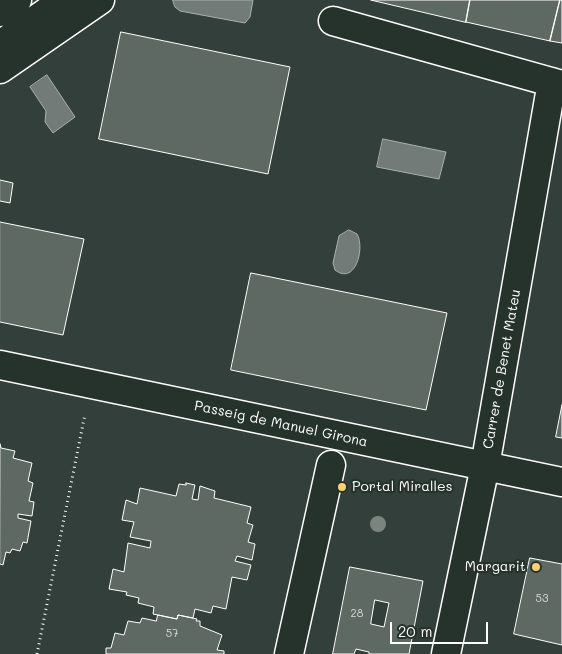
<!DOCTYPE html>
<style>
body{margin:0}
#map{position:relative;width:562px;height:654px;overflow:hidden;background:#333f3a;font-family:Mali,sans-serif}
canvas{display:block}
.scale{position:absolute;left:390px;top:622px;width:98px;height:22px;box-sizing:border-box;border:2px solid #fff;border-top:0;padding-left:6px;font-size:15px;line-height:18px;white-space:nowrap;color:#fff;-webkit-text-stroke:4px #26332d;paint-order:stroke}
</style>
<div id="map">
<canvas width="562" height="654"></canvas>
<div class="scale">20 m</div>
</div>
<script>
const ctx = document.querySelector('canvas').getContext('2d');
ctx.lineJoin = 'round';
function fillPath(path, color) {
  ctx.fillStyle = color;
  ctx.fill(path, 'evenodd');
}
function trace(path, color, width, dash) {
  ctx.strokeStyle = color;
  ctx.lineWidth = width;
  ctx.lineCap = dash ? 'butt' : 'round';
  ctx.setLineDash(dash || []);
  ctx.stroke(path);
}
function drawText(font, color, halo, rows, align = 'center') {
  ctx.font = font + ' Mali,sans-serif';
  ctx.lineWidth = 4.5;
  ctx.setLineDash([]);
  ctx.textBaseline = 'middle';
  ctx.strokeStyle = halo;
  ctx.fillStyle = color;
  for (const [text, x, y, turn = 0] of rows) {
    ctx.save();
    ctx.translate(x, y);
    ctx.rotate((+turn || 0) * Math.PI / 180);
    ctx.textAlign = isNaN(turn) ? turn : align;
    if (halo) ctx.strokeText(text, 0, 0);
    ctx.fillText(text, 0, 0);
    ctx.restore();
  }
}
const water = new Path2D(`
 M173,0H253L250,17L245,23L180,11L175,7Z
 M47,75L75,117L53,133L45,122L46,111L30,87Z
 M383,139L446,152L439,179L377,167Z
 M349,230L357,234C365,247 356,286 335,270L333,263L339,236Z`);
const building = new Path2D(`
 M371,0H470L466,22Z
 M470,0H560L550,41L466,22Z
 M560,0H562V43L550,41Z
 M121,32L290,67L268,174L99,139Z
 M0,180L13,183L10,203L0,201Z
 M0,222L84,239L63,335L0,322Z
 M251,273L447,313L426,410L231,370Z
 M562,405V438L556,437Z
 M0,444L1,448L15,451L13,458L32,463L28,481L33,483L29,501L34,502L32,516L18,514V518L31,521L27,543L23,542L20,551L12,549L10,553L6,552L3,565L0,564Z
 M186,483L195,485L192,499L198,500L200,486L215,491L214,498L251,507L247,523L253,525L248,542L255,544L252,560L237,556L235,561L251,565L247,580L232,577L226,609L213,606L211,613L195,609L193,618L178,615L177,619L153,614L154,607L138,603L139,598L126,595L127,592L109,589L113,569L124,572L128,543L150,548L151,541L130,537L134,522L122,520L126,500L137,504L140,488L176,496L179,484L186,485Z
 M530,558L562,564V645L514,634Z
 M350,567L423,581L409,654H369V652L356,649L354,654H333ZM375,600L389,603L384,627L371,624Z
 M158,615L177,619L178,615L197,619L196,621H200V626L222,635L217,650L224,651V654H106V648H111L115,633L124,635L128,621L140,623L142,618L156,621Z`);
const path = new Path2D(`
 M37,654L85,414`);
const pedestrian = new Path2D(`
 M289,654L331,465`);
const minor = new Path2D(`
 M333,21L562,85
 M446,654L485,466L552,82`);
const tertiary = new Path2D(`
 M0,365L562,482`);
const primary = new Path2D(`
 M0,12L17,0
 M0,45L64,0
 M0,69L100,0`);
const trees = [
 [378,524]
];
const markers = [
 [342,487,5,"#ffd166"],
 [536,567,5,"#ffd166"]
];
const numberNames = [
 ["53",542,599],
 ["28",357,614],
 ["57",172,634]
];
const streetNames = [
 ["Carrer de Benet Mateu",502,369,-80],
 ["Passeig de Manuel Girona",281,424,12]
];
const poiNames = [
 ["Portal Miralles",352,487],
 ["Margarit",526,567,"right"]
];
fillPath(water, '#737b78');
trace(water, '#abb0ae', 1);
fillPath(building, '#5f6964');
trace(building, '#fff', 1);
trace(pedestrian, '#fff', 31);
trace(minor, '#fff', 31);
trace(tertiary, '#fff', 31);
trace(primary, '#fff', 31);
trace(path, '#fff', 3, [1, 4]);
trace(pedestrian, '#26332d', 28);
trace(minor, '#26332d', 28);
trace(tertiary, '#26332d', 28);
trace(primary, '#26332d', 28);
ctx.fillStyle = '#7c8480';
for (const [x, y] of trees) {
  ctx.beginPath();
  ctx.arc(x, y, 8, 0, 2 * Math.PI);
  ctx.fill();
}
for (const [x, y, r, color] of markers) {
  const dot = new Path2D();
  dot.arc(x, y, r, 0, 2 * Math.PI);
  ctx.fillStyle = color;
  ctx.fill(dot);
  trace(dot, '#26332d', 2);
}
drawText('11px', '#d7dad8', null, numberNames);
drawText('14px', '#fff', '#26332d', streetNames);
drawText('14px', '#fff', '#26332d', poiNames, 'left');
</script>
